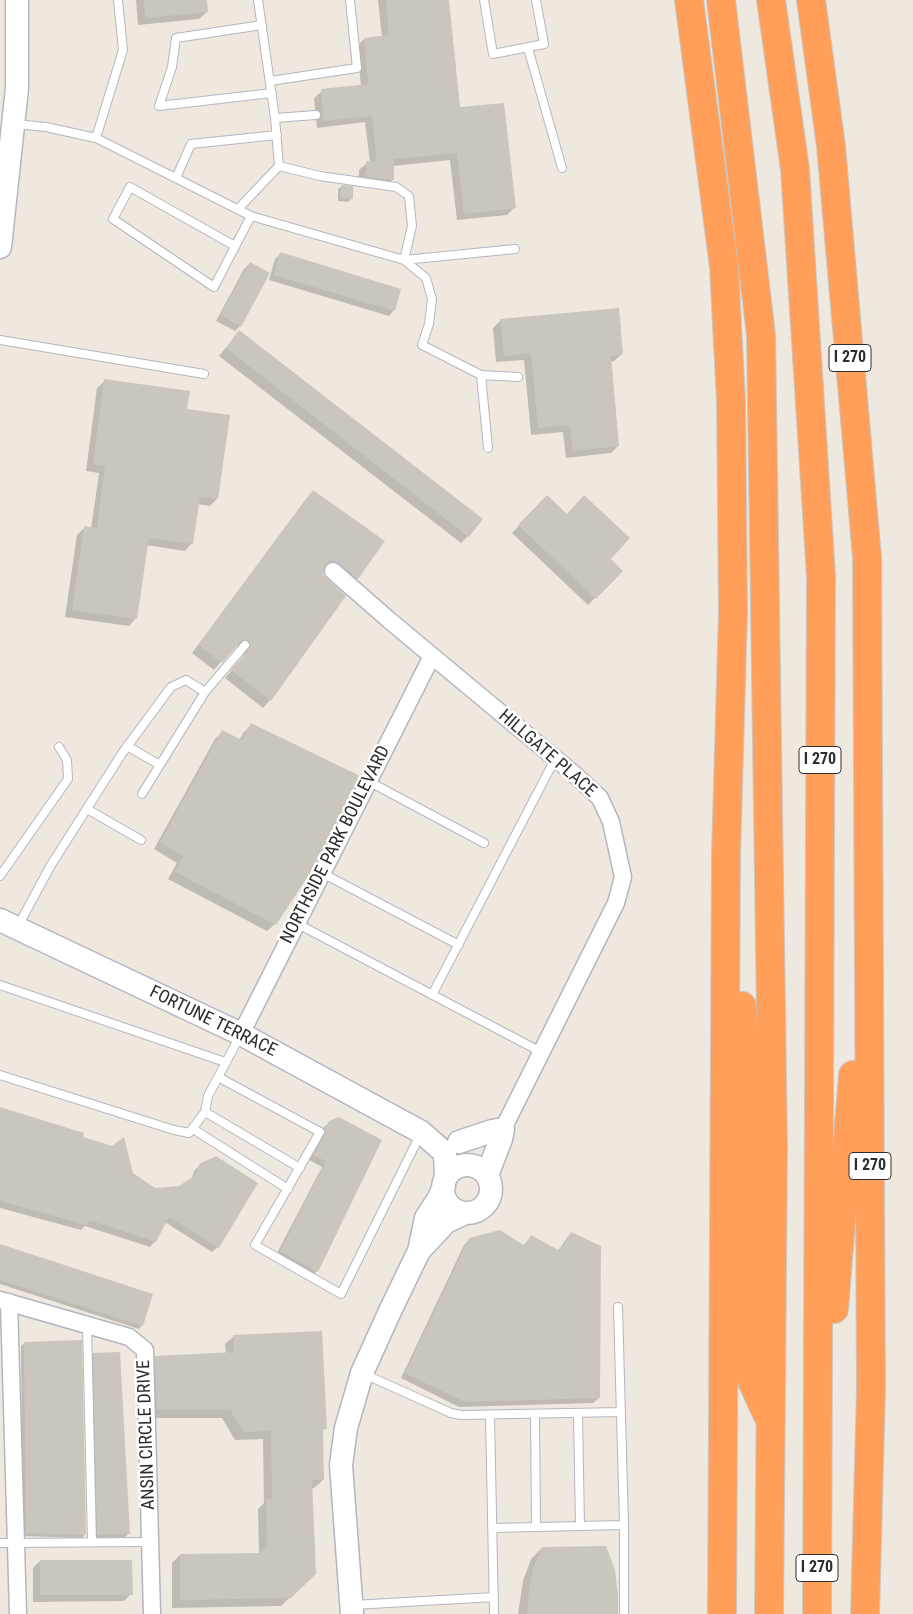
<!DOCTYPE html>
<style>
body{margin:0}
canvas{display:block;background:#efe8df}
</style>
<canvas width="913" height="1614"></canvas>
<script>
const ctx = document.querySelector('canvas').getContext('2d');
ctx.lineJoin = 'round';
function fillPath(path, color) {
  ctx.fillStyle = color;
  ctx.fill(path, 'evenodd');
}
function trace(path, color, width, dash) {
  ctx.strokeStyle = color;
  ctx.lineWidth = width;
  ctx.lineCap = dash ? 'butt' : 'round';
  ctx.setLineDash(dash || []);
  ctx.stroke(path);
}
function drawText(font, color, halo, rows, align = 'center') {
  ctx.font = font + ' "Roboto Condensed",sans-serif';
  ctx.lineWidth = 5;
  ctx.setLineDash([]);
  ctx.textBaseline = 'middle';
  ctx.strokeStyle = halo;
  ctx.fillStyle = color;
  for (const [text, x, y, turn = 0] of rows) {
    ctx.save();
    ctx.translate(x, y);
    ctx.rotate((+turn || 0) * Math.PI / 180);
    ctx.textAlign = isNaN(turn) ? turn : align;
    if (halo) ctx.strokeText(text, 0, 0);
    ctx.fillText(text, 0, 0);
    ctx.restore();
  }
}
const shadow = new Path2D(`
 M136,0H206L207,12L199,19L138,25Z
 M378,0H448L459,109L514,208L507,215L457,220L450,160L393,166V179L385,187L359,184V170L367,163H370L365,122L317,128L314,98L322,91L361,86L357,46L364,39L382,37Z
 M342,186L352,198L348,202L338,201V189Z
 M280,254L394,310L389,316L269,280L275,259Z
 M250,263L240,326L235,331L216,321L244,269Z
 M501,320L622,354L614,361L610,362L618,446L611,453L566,458L563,432L531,435L524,360L496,362L493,328Z
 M239,332L468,536L461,543L219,356Z
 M105,381L217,499L210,506L198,504L192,543L185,551L146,545L136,618L129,626L65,617L77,535L84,528L91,529L99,473L86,471L97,388Z
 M313,491L383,542L357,578L349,586L328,568H323L270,700L263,708L225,678L243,657L244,651L241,648L237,646L234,647L214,670L192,653L306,499Z
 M547,497L621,571L588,605L512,533Z
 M251,725L275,924L267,931L168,879L177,863L154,849L215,739L223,731L239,740L244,732Z
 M0,1109L81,1138L155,1189L179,1187L192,1178L194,1171L200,1165L218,1247L212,1252L165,1222L155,1241L150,1247L85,1226L81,1230L0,1208Z
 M330,1122L380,1140L316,1272L311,1277L275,1257L322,1167L309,1160L320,1141V1135L324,1127Z
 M571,1233L599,1398L593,1403L459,1407L401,1378L464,1245L470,1239L523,1246L531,1237L558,1251L566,1239Z
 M0,1245L142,1325L139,1329L0,1284Z
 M234,1336L325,1428L322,1432L323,1480L314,1488H311L314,1573L281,1606L172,1608V1563L180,1555H259L258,1509L264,1503L263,1439L235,1440L222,1418H149L147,1366L156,1357L226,1354L225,1344Z
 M25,1343L85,1534L82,1538L23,1536L21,1346Z
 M94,1354L128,1534L125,1537L95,1538L90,1357Z
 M542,1548L617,1614H518L523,1581L531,1559Z
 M40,1561L131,1594L124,1601L33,1602V1568Z`);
const building = new Path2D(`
 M144,0H207L208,12L145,18Z
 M386,0H449L460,107L504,103L516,208L464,214L457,153L394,159V180L366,177V161L377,162L372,116L324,121L321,89L368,84L364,38L389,35Z
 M341,185L353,186V199L341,198Z
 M280,252L401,289L395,311L274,275Z
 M250,262L270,273L241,327L220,315Z
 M619,308L623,354L611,356L619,446L573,451L570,425L538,428L531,353L504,356L500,319Z
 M239,330L483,519L469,537L226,348Z
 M104,379L190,391L187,409L230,415L218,499L200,497L193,544L149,538L137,619L72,610L84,526L97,528L105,466L93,464Z
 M313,490L385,541L358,579L335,561H330L325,565L323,574L326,578L346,596L271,701L231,670L250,648V644L248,640L246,639L241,641L222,663L198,645Z
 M547,495L567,514L584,495L630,538L611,559L623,571L596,599L518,525Z
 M251,723L360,776L316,864L276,925L175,872L183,856L160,842L222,730L242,740Z
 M0,1107L84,1133L83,1137L112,1146L124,1137L133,1173L155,1188L179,1186L193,1177L197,1172L199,1164L216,1156L258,1183L219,1248L169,1217L156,1242L89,1220L87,1225L0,1201Z
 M339,1117L382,1140L318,1272L280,1251L326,1161L313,1155L325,1135V1129L329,1121Z
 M500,1230L525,1246L531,1235L560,1251L571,1232L601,1246L600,1398L465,1402L405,1373L469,1238Z
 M0,1244L153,1294L143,1326L0,1280Z
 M322,1331L327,1429H323L324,1480H312L316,1574L291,1598L180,1600V1554L260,1553L267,1546L266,1499H272L271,1431L244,1432L230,1410H157L155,1356L234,1352L233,1335Z
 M82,1340L86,1535L26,1533L24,1342Z
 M120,1352L130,1534L97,1535L93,1353Z
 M606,1546L615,1570L618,1596V1614H527L529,1590L533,1569L542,1547Z
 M40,1560H132L133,1595H40Z`);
const lane = new Path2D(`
 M258,0L275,118
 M484,0L493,54L544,44L536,0
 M262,25L176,38L172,67L159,106L272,93
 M528,48L562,168
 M270,81L357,68L350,0
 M15,124L46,127L96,138L251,216L404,260L426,278L432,299L429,324L422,345L481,375L518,377
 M96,138L123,50L118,0
 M279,166L275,118L316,115
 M176,178L191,144L277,135
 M238,209L279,166L320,176L396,187L409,196L412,226L404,260L515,249
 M235,246L130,187L113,219L214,287L251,216
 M0,340L204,374
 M481,375L488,448
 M205,692L245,645
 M127,746L160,765
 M368,781L484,843
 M87,809L141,840
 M322,873L459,945
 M0,876L68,779L67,760L59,747
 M296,923L541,1052
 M18,926L51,865L123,752L171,687L186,680L205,692L142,794
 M0,985L225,1062
 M432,995L555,759
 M0,1075L174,1130L189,1133L205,1112L208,1096L240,1036
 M218,1077L320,1132L255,1245L341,1294L420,1135
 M205,1112L300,1168
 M193,1129L288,1189
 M618,1307L624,1525V1614
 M87,1325L92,1542
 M364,1374L451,1413L461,1415L621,1412
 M578,1413L580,1526
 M535,1414L536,1527
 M490,1415L494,1614
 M492,1528L624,1525
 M0,1543L150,1542
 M353,1605L494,1597`);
const street = new Path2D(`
 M333,571L389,620L574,774L600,798L611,822L623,877L616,903L503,1129
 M241,1034L432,656
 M0,1300L129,1337L145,1350L152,1614
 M9,1302L18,1614`);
const secondary = new Path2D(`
 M0,247L17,88V0
 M0,920L241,1034L421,1132L445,1153L446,1178
 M459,1142L492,1131L503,1129L501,1139L487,1175
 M443 1189a24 24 0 1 1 48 0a24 24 0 1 1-48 0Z
 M419,1251L446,1222L465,1213
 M352,1614L341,1465L346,1428L362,1373L391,1309L419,1251L426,1218L439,1198L444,1186`);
const highway = new Path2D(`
 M689,0L724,267L731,401L733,612L726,855L722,1614
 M721,0L761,335L773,1147L769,1614
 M771,0L795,169L821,576L817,1614
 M811,0L831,146L867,557L871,1390L865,1614
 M742,1006L749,1129L751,1379L767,1414
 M834,1309L853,1075`);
const shields = [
 [850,358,42],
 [820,760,42],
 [870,1166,42],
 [817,1568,42]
];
const shieldNames = [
 ["I 270",850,358],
 ["I 270",820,760],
 ["I 270",870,1166],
 ["I 270",817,1568]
];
const streetNames = [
 ["HILLGATE PLACE",547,754,41],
 ["NORTHSIDE PARK BOULEVARD",336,845,-63],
 ["FORTUNE TERRACE",213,1022,26],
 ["ANSIN CIRCLE DRIVE",147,1435,-92]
];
fillPath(shadow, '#0003');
fillPath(building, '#cbc6bd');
trace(lane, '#b3b6c1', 10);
trace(street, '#b3b6c1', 19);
trace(secondary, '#b3b6c1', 25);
trace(highway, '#c8c8c8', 30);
trace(lane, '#fff', 8);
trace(street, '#fff', 16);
trace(secondary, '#fff', 22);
trace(highway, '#ff9f5a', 28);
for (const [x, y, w] of shields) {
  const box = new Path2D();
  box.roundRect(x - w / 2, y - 13.5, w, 27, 4);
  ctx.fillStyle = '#fff';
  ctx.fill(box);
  trace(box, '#2d2d2d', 1);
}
drawText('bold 16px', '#2d2d2d', null, shieldNames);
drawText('18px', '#2d2d2d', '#fff', streetNames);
</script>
